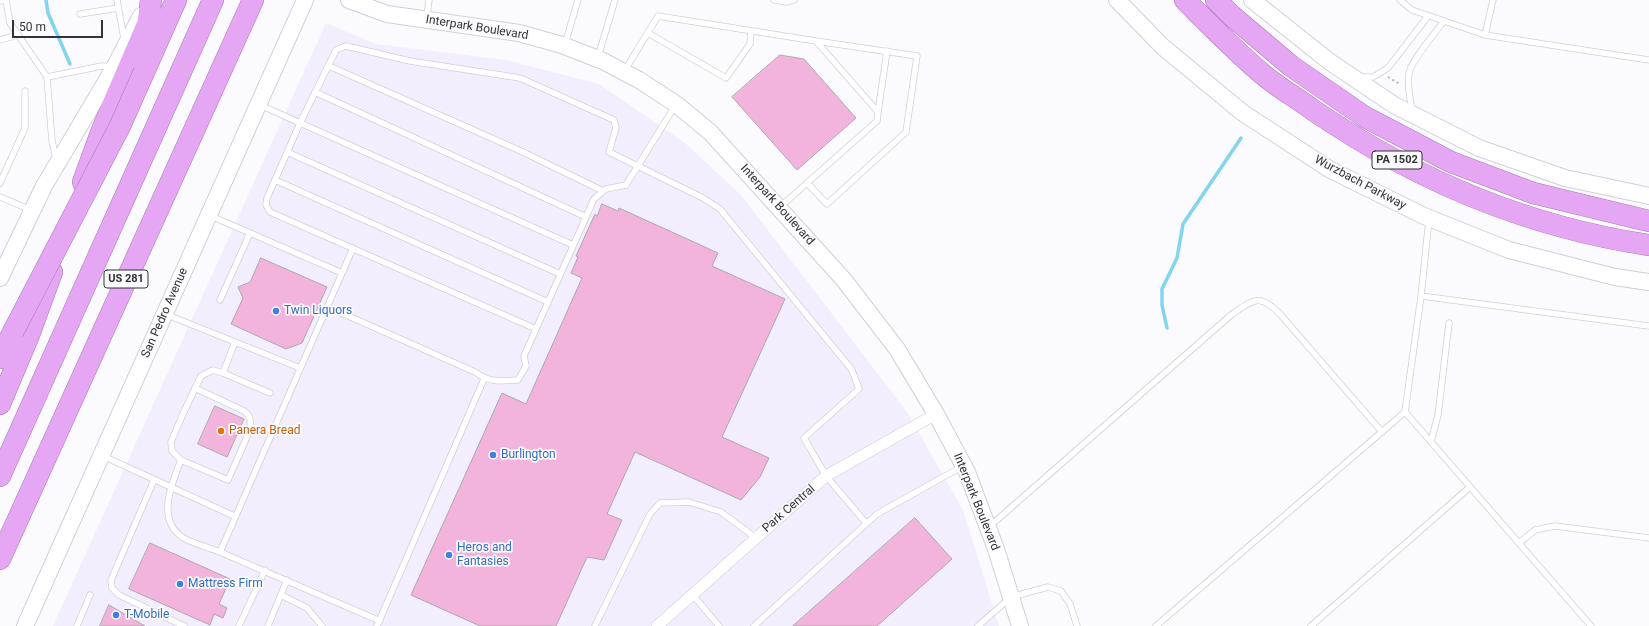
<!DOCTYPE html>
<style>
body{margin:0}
#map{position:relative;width:1649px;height:626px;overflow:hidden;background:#fbfafe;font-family:Roboto,sans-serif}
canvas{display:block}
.scale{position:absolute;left:12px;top:20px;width:91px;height:18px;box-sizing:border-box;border:2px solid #323134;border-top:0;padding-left:5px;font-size:12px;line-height:14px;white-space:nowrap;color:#323134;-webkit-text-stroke:3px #fbfafe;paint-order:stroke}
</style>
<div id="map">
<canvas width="1649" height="626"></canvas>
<div class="scale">50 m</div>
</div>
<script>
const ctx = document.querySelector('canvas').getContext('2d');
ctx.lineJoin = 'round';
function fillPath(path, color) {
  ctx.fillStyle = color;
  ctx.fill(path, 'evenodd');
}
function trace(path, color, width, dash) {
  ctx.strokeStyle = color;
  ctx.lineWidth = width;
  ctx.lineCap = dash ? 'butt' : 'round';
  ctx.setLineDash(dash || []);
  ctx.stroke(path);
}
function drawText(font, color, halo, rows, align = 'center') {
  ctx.font = font + ' Roboto,sans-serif';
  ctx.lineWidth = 3.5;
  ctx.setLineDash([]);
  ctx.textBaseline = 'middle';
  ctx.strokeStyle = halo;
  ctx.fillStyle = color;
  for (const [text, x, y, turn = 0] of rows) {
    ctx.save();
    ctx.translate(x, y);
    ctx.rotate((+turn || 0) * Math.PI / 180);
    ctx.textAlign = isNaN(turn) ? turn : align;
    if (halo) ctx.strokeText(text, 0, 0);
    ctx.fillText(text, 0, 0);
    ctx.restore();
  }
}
const built = new Path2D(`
 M326,23L376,44L506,60L599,84L685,143L741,195L907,412L963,510L999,626H53Z`);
const stream = new Path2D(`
 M46,0L48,13L70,64
 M1167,328L1162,305V289L1177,258L1183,224L1241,138`);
const building = new Path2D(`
 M780,55L804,59L856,118L797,170L732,97Z
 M602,204L618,211L619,208L718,253L712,266L785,299L722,437L769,458L760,477L741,500L635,452L607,514L622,520L604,560L587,557L556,626H480L411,595L502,393L526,404L582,278L571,273L578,257L576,256L595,214L597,216Z
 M261,258L327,287L302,343L286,349L231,324L243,298L238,287L250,282Z
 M215,406L244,419L227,457L198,444Z
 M915,518L952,559L877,626H793Z
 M150,543L230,579L219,604L227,608L223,618L214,614L210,625L129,589Z
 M109,605L145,626H100Z`);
const path = new Path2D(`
 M1388,77L1400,84`);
const lane = new Path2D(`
 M117,0L124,39
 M774,0L786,2L794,0
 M1400,0L1412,10L1485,35L1649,60
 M0,1L6,0L10,23L47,77L102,66L111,67
 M80,14L118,8
 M427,17L429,0
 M648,33L726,78L750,44L751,31
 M1485,35L1493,0
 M0,40L18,35
 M565,44L578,0
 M598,57L615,0
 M329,66L523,152L603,191
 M625,70L658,16L816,41L878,112L877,121L780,207
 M47,77L52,141L56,158
 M1360,77H1373L1388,68L1428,16
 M315,92L586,217
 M260,105L573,245
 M1412,110C1410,98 1407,86 1409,73C1411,61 1435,33 1444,21
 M878,112L887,51
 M287,152L560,274
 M275,180L548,302
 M0,183L25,128V91
 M807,183L827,204L906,132L917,56L816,41
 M0,197L31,210
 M211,216L342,273
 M1429,219L1421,296L1649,326
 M353,248L220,552L380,621
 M220,300L250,233
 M328,307L475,372C489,383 501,381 518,380L526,366L524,356L594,199L606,189L626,185L675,106
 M165,314L300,368
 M536,329L270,212L266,205L267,198L300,123L336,50L346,46L410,61L520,78L614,120L616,128L609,152L703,198L720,209L852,370L859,389L804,438L826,476L866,523
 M223,373L270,393
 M1405,412L1591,626
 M1431,442L1438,415L1449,323
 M103,456L234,516
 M181,460L228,480L250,430C251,421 251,416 244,411L195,388
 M154,480L111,580L112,588L119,595L184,626
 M990,526L1231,315C1253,300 1259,292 1280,314L1382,432
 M1519,543L1535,530L1555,526L1649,538
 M220,552C208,547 193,544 182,537C156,519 172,483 181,460L172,451L171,442L182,416L201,376L213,370L223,373L235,342
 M692,594L719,626
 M281,595L307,608L322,626
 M77,626L90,595
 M239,626L265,570
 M268,626L287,580
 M377,626L484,379
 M595,626L650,514L660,503L689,502L721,512L756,538
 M754,626L877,514L963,466
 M978,626L1011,597L1048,587L1061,591L1070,604L1077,626
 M1156,626L1405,412L1421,296
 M1311,626L1470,487`);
const street = new Path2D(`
 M657,626L826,476L936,414`);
const secondary = new Path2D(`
 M349,0L387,14L519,33L562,45L603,61L639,80L676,104L710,132L844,280L897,349L936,414L967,472L996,549L1020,626
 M1117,0L1163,47L1243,113L1329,169L1424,216L1509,250L1615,277L1649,282
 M1252,0L1330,62L1394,105L1479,148L1565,178L1649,196
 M0,278L44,186L114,68L141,16
 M25,626L305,0`);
const highway = new Path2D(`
 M1185,0C1211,26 1237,53 1266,77C1281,89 1298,99 1313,110C1414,179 1528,227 1649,245
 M1216,0L1232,16L1291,66L1365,117L1451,162L1533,193L1649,221
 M144,72L176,0
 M83,182L102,130L148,23L151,0
 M0,358L13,332
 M0,404L29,335L52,272
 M0,476L213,0
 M0,559L253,0`);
const highwayBridge = new Path2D(`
 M13,332L120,126L144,72`);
const markers = [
 [276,311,4,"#3f7fe0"],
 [221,431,4,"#e8710a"],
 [493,455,4,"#3f7fe0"],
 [449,555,4,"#3f7fe0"],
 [180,584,4,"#3f7fe0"],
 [116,615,4,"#3f7fe0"]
];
const shields = [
 [1397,160,50],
 [126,279,44]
];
const shieldNames = [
 ["PA 1502",1397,160],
 ["US 281",126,279]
];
const streetNames = [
 ["Interpark Boulevard",477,28,9],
 ["Wurzbach Parkway",1360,183,28],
 ["Interpark Boulevard",777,205,48],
 ["San Pedro Avenue",165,313,-66],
 ["Interpark Boulevard",976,502,68],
 ["Park Central",789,509,-41]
];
const shopNames = [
 ["Twin Liquors",284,311],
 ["Burlington",501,455],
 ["Heros and",457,548],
 ["Fantasies",457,562],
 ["Mattress Firm",188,584],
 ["T-Mobile",124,615]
];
const foodNames = [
 ["Panera Bread",229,431]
];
fillPath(built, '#f3eefe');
trace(stream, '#83d4ee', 3.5);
fillPath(building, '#f2b4dd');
trace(building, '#afa7ac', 1);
trace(lane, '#d2cfd7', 7);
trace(street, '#d2cfd7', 12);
trace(secondary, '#d2cfd7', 18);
trace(highway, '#a67db1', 22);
trace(path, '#b5b4b8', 2, [2, 3]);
trace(lane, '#fff', 5.5);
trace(street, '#fff', 11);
trace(secondary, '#fff', 16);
trace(highway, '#e5a6f4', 21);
trace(highwayBridge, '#a67db1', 22, []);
trace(highwayBridge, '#e5a6f4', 21);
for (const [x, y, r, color] of markers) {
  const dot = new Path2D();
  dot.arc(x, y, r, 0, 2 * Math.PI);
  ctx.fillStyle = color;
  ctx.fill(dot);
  trace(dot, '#fbfafe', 1.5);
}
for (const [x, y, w] of shields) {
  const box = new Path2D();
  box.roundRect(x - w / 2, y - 9, w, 18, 3);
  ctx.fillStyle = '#fbfafe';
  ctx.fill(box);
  trace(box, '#323134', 1);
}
drawText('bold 11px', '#323134', null, shieldNames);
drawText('12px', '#323134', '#fbfafe', streetNames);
drawText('12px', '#366cbe', '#fbfafe', shopNames, 'left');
drawText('12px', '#c56008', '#fbfafe', foodNames, 'left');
</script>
